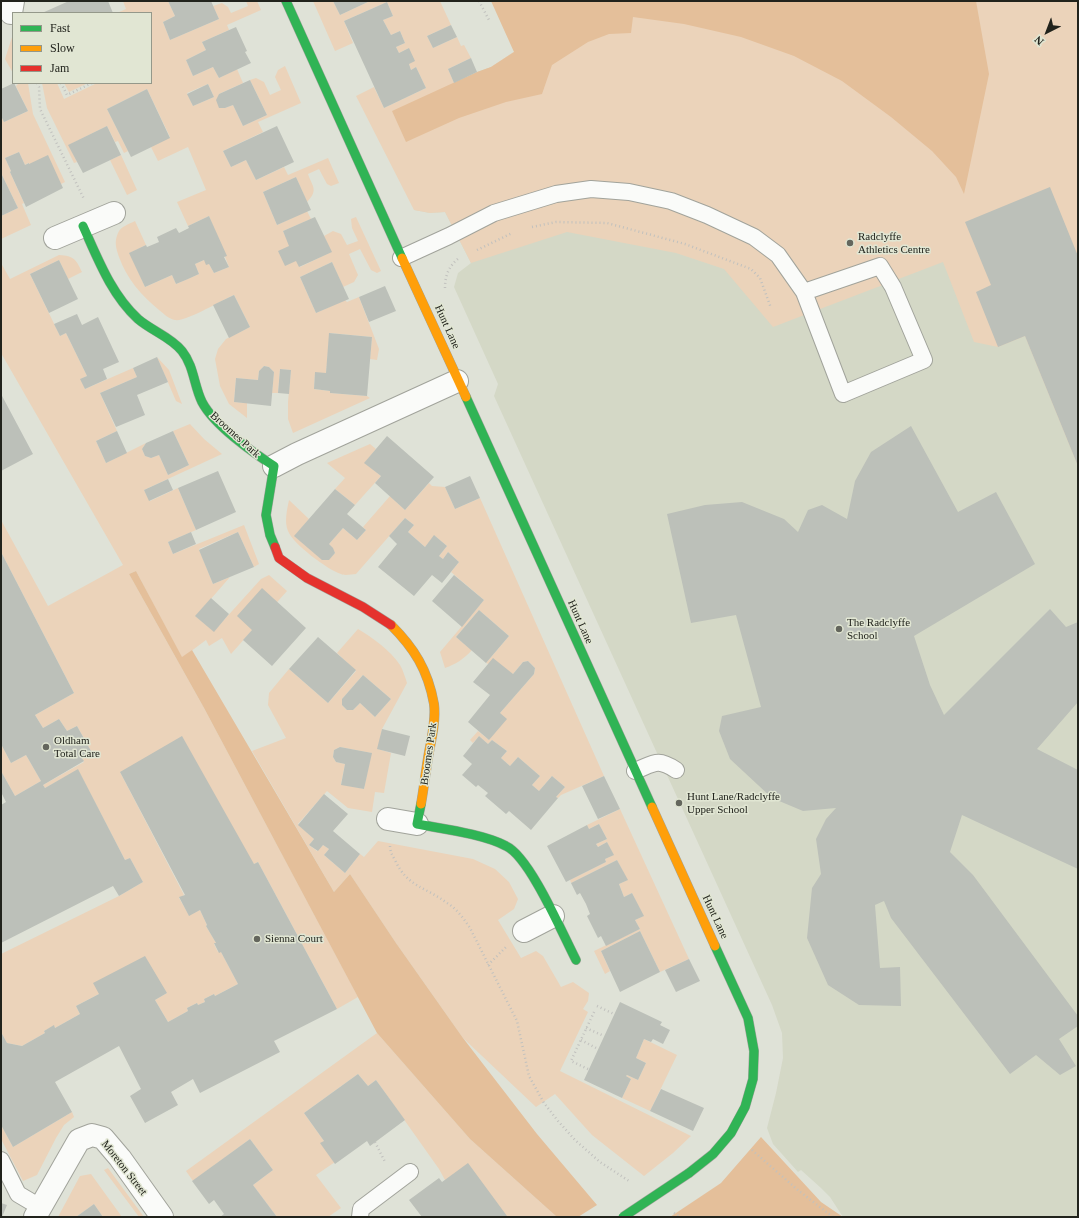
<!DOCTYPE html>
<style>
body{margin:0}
#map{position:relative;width:1079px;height:1218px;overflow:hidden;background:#dfe2d7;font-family:Georgia,serif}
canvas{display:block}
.frame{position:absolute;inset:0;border:2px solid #21231c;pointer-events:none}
.legend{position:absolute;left:12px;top:12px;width:140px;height:72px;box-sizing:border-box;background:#e1e6d3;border:1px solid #94988a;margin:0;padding:5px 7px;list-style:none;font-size:12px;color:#21231c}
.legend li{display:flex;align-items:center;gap:8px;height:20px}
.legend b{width:20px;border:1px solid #94988a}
.north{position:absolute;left:1027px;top:12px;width:40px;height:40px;-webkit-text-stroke:3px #e1e6d3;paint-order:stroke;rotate:222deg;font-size:11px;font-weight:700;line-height:16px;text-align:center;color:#21231c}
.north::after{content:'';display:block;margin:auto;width:14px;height:18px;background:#21231c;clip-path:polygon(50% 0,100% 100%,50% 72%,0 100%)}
</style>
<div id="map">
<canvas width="1079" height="1218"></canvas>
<div class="frame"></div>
<ul class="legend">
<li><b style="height:5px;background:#30b455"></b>Fast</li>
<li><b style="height:5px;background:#ff9f0a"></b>Slow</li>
<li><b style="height:5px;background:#e5322d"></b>Jam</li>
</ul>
<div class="north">N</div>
</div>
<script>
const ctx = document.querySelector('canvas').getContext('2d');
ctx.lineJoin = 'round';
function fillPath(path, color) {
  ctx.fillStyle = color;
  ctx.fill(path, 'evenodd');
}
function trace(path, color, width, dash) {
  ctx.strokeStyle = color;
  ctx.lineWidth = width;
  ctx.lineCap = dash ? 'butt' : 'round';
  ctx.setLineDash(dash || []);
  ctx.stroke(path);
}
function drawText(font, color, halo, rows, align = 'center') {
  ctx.font = font + ' Georgia,serif';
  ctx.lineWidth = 3;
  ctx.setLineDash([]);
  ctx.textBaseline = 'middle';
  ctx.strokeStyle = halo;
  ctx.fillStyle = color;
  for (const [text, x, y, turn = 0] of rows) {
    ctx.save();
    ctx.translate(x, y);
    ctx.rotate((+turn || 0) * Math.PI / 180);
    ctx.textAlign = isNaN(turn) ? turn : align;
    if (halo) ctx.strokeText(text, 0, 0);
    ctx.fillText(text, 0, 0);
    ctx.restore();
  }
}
const built = new Path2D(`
 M591,1H1078V1217H843L830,1197L821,1188L801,1170L798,1172L773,1144L767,1128L776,1093L783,1058L782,1033L772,1005L494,396L498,384L454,287L458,273L471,263L445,212L430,213L414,210L429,94L477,72L491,67Z`);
const green = new Path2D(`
 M123,1H168L175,16L163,22L170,40L219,19L213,6L222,3L228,7L231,13L248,6L246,1H257L261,10L227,25L229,30L202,42L206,50L186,60L193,76L213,67L219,78L237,69L243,83L219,94L220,108H225L233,105L243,126L267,115L250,80L256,78L264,82L270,95L281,90L275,77L278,70L285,66L301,103L258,122L263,132L223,151L231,167L246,160L256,180L284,167L288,175L328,158L339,183L331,186L327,184L319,169L308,174C312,186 319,190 307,202L296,177L263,192L277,225L307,211L311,219L283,231L300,267L331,252L324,236L333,231L341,234L347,245L358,241L352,228L351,219L356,217L381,271L377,273L371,270L360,249L349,254L358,275L354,282L343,287L332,262L300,277L316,313L345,300L347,302L359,297L379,349L377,360L370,359L372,337L330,333L326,373H315L314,389L330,391V393L367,396L370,398L293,433L288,419V402L291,370L280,369L278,393H272L274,372L269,367L264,366L259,371L258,380L236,378L234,402L247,403V418L229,404L220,386L215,359L218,349L226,339L250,327L234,295C222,300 186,322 175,320C169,319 164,314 159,310C141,295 127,279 119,257C116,248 114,242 118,233C120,227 129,224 135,221L146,245L130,253L145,287L172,275L176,284L199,274L195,264L204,260L209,264L214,273L229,267L209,216L188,226L177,202L206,190L188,147L158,161L151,147L170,137L147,89L107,109L128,151L124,153L118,141L115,142L107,126L69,145L77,162L74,163L47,108L42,83H57L64,99L97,83H151V13H117L126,9ZM208,84L214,97L193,106L187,93Z
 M313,1H333L340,15L370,1H440L451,25L427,36L433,48L457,37L461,46L464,45L471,58L448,69L454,83L491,67L591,1H1078V466L1025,336L998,347L974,342L943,262L773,327L724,269L676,253L567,232L471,263L445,212L430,213L414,210L356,96L374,87L384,108L426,88L416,67L411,70L409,64V48L399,53L396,47L405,43L400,31L391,35L383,20L393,16L387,2L344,21L353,43L335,51Z
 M13,34V73L5,59Z
 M18,83H28L33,114L65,182L61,184L28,163L25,165L19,152L5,158L11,171L10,172L24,203L22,204L31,225L1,239V216L18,208L1,173V116L4,122L28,111L16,86L18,84Z
 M64,83H88L69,92Z
 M121,155L137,190L127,195L110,160Z
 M59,255C74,256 76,259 82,272L68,279L59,260L30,274L60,336L66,333L87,376L81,379L85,389L133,368L137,377L100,393L117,431L96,441L106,463L146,443L142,449L145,456L151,458L159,455L168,475L189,465L173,431L190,424L204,439L222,454L144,490L150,501L178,488L196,530L168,542L173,554L244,525L259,564L254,567L238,532L199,549L213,584L230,577L196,616L214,631L261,579L269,575L287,591L231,654L222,638L209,646L206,640L182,658L136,571L129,574L204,708L358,997L337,1009L258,862L254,864L120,772L184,895L179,898L189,915L200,910L207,925L206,926L216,943L214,944L218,952H221L238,984L215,996L214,994L204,999L205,1002L198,1005L197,1003L187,1008L188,1011L168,1022L155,1000L167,993L99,994L76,1006L80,1014L55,1028L54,1026L44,1031L45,1033L22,1046L7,1043L1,1032V954L119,896L143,882L130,858L125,860L78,770L45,788L43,785L84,762L81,757L91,751L77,726L67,731L59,719L43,728L35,715L74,693L1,552V520L48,606L123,565L1,353V263L10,279Z
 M157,357L169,370L182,404L176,401Z
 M370,444L376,449L365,463L381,476L355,505L335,489L345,478L327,463Z
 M429,483L432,486L445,487L455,509L480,498L604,776L561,795L558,798L556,797L565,787L552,776L539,791L532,785L540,776L518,757L510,766L501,758L507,751L492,740L488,744L479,736L473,743L470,740L478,731L489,740L500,713L534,674L535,668L528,661L523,662L513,674L486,663L509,636L479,610L456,637L472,650C464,659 456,664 445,668L440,652L484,600L451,572L459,562L448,552L443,559L439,556L447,546L435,536L425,547L408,532L414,525L405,518L356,574C352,574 345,576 341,574C328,570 293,544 288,531C284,522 287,510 289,500L309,519L295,536L323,560L329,559L335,553L329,544L343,528L357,540L366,530L363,527L390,496L405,510Z
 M358,629C373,638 390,650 400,665C403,670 405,677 407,683L382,729L378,749L391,753L384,793L375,792L372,812L348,808L327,791L298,824L314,839L309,845L317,851L323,845L329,849L324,855L345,873L360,854L364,857L378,841L473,859L495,869L509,882L518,899L514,909L498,920L521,958L536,951L543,956L561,987L573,982L589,993L588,1001L583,1009L588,1012L560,1071L691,1136L673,1153L644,1176L592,1135L555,1094L536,1107L463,1038L396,943L350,874L334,892L252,751L286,738L268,705L269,693L289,669L328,703L356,671L337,653ZM363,675L391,699L375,717L360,703L353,710H347L342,705V699ZM340,747L371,753L364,789L341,784L345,764L336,762L333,757L334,750Z
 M1,744L11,763L26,755L41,781L15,796L1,771Z
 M620,809L689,959L660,972L640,931L601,951L610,971L605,974L594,951L640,929L635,920L643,916L632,893L624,897L619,884L627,880L617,860L571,883L570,880L606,862L605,859L613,855L607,842L598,847L596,844L607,839L599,824L589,829L587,825Z
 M377,1033L470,1139L557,1217H505L445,1180L439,1169L376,1080L368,1086L358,1074L304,1113L324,1141L335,1162L316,1175L341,1208L328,1217H277L253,1185L273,1170L250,1139L193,1181L186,1171Z
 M644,1039L677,1055L650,1111L622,1098L631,1079L626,1076L627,1075L638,1080L646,1063L636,1058Z
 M72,1112L74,1117L64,1125L56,1138L37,1175L23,1181L1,1139V1125L13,1147Z
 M108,1168L144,1217H139L104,1170Z
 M91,1174L122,1217H103L94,1204L76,1217H58L80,1176Z`);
const forest = new Path2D(`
 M491,1H976L989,74L964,194L956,177L932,151L891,117L842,81L794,56L741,37L684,24L633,17L631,33L609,34L588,42L552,65L542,94L506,102L459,118L406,142L392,111L477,72L491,67L514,52Z
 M136,571L182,657L192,650L334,892L350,874L396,943L463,1038L537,1134L597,1205L578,1217H557L470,1139L377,1033L204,708L129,574Z
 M761,1137L821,1202L843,1217H670L721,1183Z`);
const building = new Path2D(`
 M69,1H108L113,13H42Z
 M168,1H211L219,19L170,40L163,22L175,16Z
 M333,1H370L340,15Z
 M387,2L393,16L383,20L391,35L400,31L405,43L396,47L399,53L409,48L415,61L409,64L411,70L416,67L426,88L384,108L344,21Z
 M451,25L457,37L433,48L427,36Z
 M236,27L247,51L245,52L251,63L219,78L213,67L193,76L186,60L206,50L202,42Z
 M471,58L477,72L454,83L448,69Z
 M250,80L267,115L243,126L233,105L225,108H219L216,100L219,94Z
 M14,83L28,111L4,122L1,116V89Z
 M208,84L214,97L193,106L187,94Z
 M147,89L170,138L131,157L107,109Z
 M107,126L121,155L83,173L68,145Z
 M277,126L294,162L256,180L246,160L231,167L223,151Z
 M19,152L25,165L29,163V164L48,155L63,188L26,207L10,172L11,171L5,158Z
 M1,173L18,208L1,216Z
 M296,177L311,210L277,225L263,192Z
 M1050,187L1078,256V466L1025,336L998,347L976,292L991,285L965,222Z
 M209,216L227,256L224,257L229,267L214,273L209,264L206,265L204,260L195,264L199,274L188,279L176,284L172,275L145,287L129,253L146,245L147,247L159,242L157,237L176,228L179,233L189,228L188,226Z
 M315,217L332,252L299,267L296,261L285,266L278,251L289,246L283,231Z
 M59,260L78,299L49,313L30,274Z
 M332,262L349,299L316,313L300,277Z
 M385,286L396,311L369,322L359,297Z
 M234,295L250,327L229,338L213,305Z
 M77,314L82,325L98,317L119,362L103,369L107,379L85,389L80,379L87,376L66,333L60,336L54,324Z
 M329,333L372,337L367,396L330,393V391L314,389L315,372L326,373Z
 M157,357L168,382L137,395L145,415L116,427L100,393L137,377L133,368Z
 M264,366L269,367L274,372L271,406L234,402L236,378L258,380L259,371Z
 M280,369L291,370L289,394L278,393Z
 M1,394L33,454L1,471Z
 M911,426L958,512L996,492L1035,564L914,636L930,685L944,715L1050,609L1066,627L1078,622V702L1037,749L1078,770V869L962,815L950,852L973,875L1078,1016V1026L1059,1039L1076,1066L1060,1075L1036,1055L1010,1074L891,918L884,901L875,905L880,968L900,967L901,1006L859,1005L828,985L807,938L812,888L821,874L816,839L826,819L836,808L803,811L772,798L730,759L719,731L722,716L761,707L736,615L691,623L667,514L705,505L742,502L784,519L798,532L808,510L822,505L847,519L855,481L871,452Z
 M117,431L127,453L106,463L96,441Z
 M173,431L189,465L168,475L159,455L151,458L145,456L142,449L146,443Z
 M387,436L434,477L405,510L375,483L381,476L364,463Z
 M218,471L236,512L196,530L178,488Z
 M470,476L480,498L455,509L445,487Z
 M168,479L173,490L149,501L144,490Z
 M335,489L355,505L347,514L366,530L357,540L343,528L329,544L333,548L335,553L329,560H322L294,536Z
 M405,518L414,525L408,532L425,547L434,535L447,546L439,556L443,559L448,552L459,562L442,583L432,575L414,596L378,567L397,544L389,536Z
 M191,532L196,544L173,554L168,542Z
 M238,532L254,567L213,584L199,550Z
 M1,552L74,693L35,715L43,728L59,719L67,731L77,726L91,751L81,757L84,761L43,785L45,788L78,769L125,860L130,858L143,882L119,896L113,886L1,943V805L6,802L1,792V771L15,796L41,781L26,755L11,763L1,744Z
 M454,575L484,600L462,627L432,601Z
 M262,588L306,628L272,666L243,640L252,630L237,616Z
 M211,598L229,614L214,632L195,616Z
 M479,610L509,636L486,663L456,637Z
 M318,637L356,670L328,703L289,669Z
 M493,658L513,674L523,662L528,661L535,668L534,674L500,713L507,719L489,740L468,722L490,695L473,682Z
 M363,675L391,699L375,717L360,703L353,710H347L342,705V699Z
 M382,729L410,736L405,756L377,749Z
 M182,736L254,864L258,862L337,1009L274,1041L280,1052L200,1093L193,1079L171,1092L178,1105L145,1123L130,1096L141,1089L119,1046L55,1082L72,1112L13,1147L1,1125V1032L7,1043L22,1046L45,1033L44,1031L54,1025L55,1028L80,1014L76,1006L99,994L93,983L145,956L167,993L155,1000L168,1022L188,1011L187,1008L197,1003L198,1005L205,1002L204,999L214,994L215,996L238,984L221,952L219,953L214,943H216L206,926L207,925L200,910L189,916L179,897L185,895L120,772Z
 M479,736L488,744L492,740L507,751L501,758L510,766L518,757L540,776L532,785L539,791L552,776L565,787L556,797L558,798L531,830L509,811L506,814L485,796L488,793L478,785L476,787L462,775L472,764L463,756Z
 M340,747L372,753L364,789L341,785L345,764L336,762L333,757L334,750Z
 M604,776L620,809L598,819L582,786Z
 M324,794L348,814L333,831L360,854L345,873L324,855L329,849L323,845L318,851L309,845L314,839L298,825Z
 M599,824L607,839L596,844L598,847L607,842L614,855L605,859L606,862L566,882L547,846L587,825L589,829Z
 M617,860L628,880L619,884L624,897L632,893L644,916L635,920L640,929L606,946L601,936L598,938L587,916L590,914L586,904L580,893L577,895L571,883Z
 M640,931L660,972L620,992L601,951Z
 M689,959L700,981L676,992L665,970Z
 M620,1002L662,1022L660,1025L670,1030L663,1044L653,1039L651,1042L644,1039L636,1058L646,1063L638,1080L627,1075L626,1076L631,1079L622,1098L584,1080Z
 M358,1074L368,1086L376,1080L405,1120L370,1146L367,1141L335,1164L320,1143L324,1141L304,1113Z
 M661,1089L704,1108L693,1131L650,1111Z
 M250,1139L273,1170L253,1185L277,1217H220L224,1214L214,1200L209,1204L192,1181Z
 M468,1163L507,1216L505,1217H422L409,1200L439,1178L442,1182Z
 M1,1203L7,1205L2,1217H1Z
 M94,1204L103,1217H76Z`);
const path = new Path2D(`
 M479,1L489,20
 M37,83L39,87L40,109L84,199
 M61,83L67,95L92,83
 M532,227L556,222L607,223L685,244L751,269L760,278L771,308
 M477,250L512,233
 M445,288C445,275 449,266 459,258
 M390,846C390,851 392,855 395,860C407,887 426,887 447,903C457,909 464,919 470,928L517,1021L529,1076L544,1103L558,1121L575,1140L600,1162L629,1181
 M488,965L506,947
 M597,1006L614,1014
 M586,1028L604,1036
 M581,1040L598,1049
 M588,1069L571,1061L595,1010
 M375,1142L385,1162
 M752,1150L799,1191L833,1217
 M674,1213L680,1217`);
const lane = new Path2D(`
 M401,258L449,236L494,213L556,194L591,189L629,192L671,201L707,215L754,237L778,255L804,292L843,394L924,360L893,287L880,266L804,292
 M635,771C655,763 657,758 676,770
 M1,1160L18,1194L40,1207
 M360,1217L361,1209L410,1172`);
const street = new Path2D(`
 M11,13L13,1
 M55,238L114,213
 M274,466L297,454L457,381
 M388,819L417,824
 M524,931L553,916
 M35,1217L79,1140L92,1135L103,1138L120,1158L162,1217`);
const fast = new Path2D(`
 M286,1L402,258
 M83,226C98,259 111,294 138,319C152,331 171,337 182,351C194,366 194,386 202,402C214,425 252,452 274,466L266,515L270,535L275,547
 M466,397L652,807
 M421,804L417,824C443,829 483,834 506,846C530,857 563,935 576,960
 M689,1173L713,1154L731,1133L745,1107L753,1079L754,1051L748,1018L715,946`);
const slow = new Path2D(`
 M402,258L466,397
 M391,625C414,648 428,670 434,704C436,719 432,737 429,752C426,769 424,787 421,804
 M652,807L715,946`);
const jam = new Path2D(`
 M275,547L279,558L307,578L363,607L391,625`);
const fastBridge = new Path2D(`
 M623,1217L689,1173`);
const markers = [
 [850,243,4,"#64665d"],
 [839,629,4,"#64665d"],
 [46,747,4,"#64665d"],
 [679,803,4,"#64665d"],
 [257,939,4,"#64665d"]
];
const poiNames = [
 ["Radclyffe",858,237],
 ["Athletics Centre",858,250],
 ["The Radclyffe",847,623],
 ["School",847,636],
 ["Oldham",54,741],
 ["Total Care",54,754],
 ["Hunt Lane/Radclyffe",687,797],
 ["Upper School",687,810],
 ["Sienna Court",265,939]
];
const streetNames = [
 ["Hunt Lane",447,327,66],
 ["Broomes Park",235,435,42],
 ["Hunt Lane",580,622,66],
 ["Broomes Park",429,754,-82],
 ["Hunt Lane",715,917,65],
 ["Moreton Street",124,1168,52]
];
fillPath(built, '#d4d8c6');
fillPath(green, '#ebd3ba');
fillPath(forest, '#e4bf9a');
fillPath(building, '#bcc0b9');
trace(lane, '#a1a39b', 18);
trace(street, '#a1a39b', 24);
trace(fast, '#a1a39b', 10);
trace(slow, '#a1a39b', 10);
trace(jam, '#a1a39b', 10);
trace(path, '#c1c1be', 2.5, [1, 3]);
trace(lane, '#fafbf9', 16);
trace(street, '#fafbf9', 22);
trace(fast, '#30b455', 9);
trace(slow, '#ff9f0a', 9);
trace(jam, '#e5322d', 9);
trace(fastBridge, '#a1a39b', 10, []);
trace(fastBridge, '#30b455', 9);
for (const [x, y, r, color] of markers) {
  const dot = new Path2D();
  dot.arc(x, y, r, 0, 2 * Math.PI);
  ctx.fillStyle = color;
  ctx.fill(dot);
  trace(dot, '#e1e6d3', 1.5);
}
drawText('11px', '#21231c', '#e1e6d3', poiNames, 'left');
drawText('11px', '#21231c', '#e1e6d3', streetNames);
</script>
